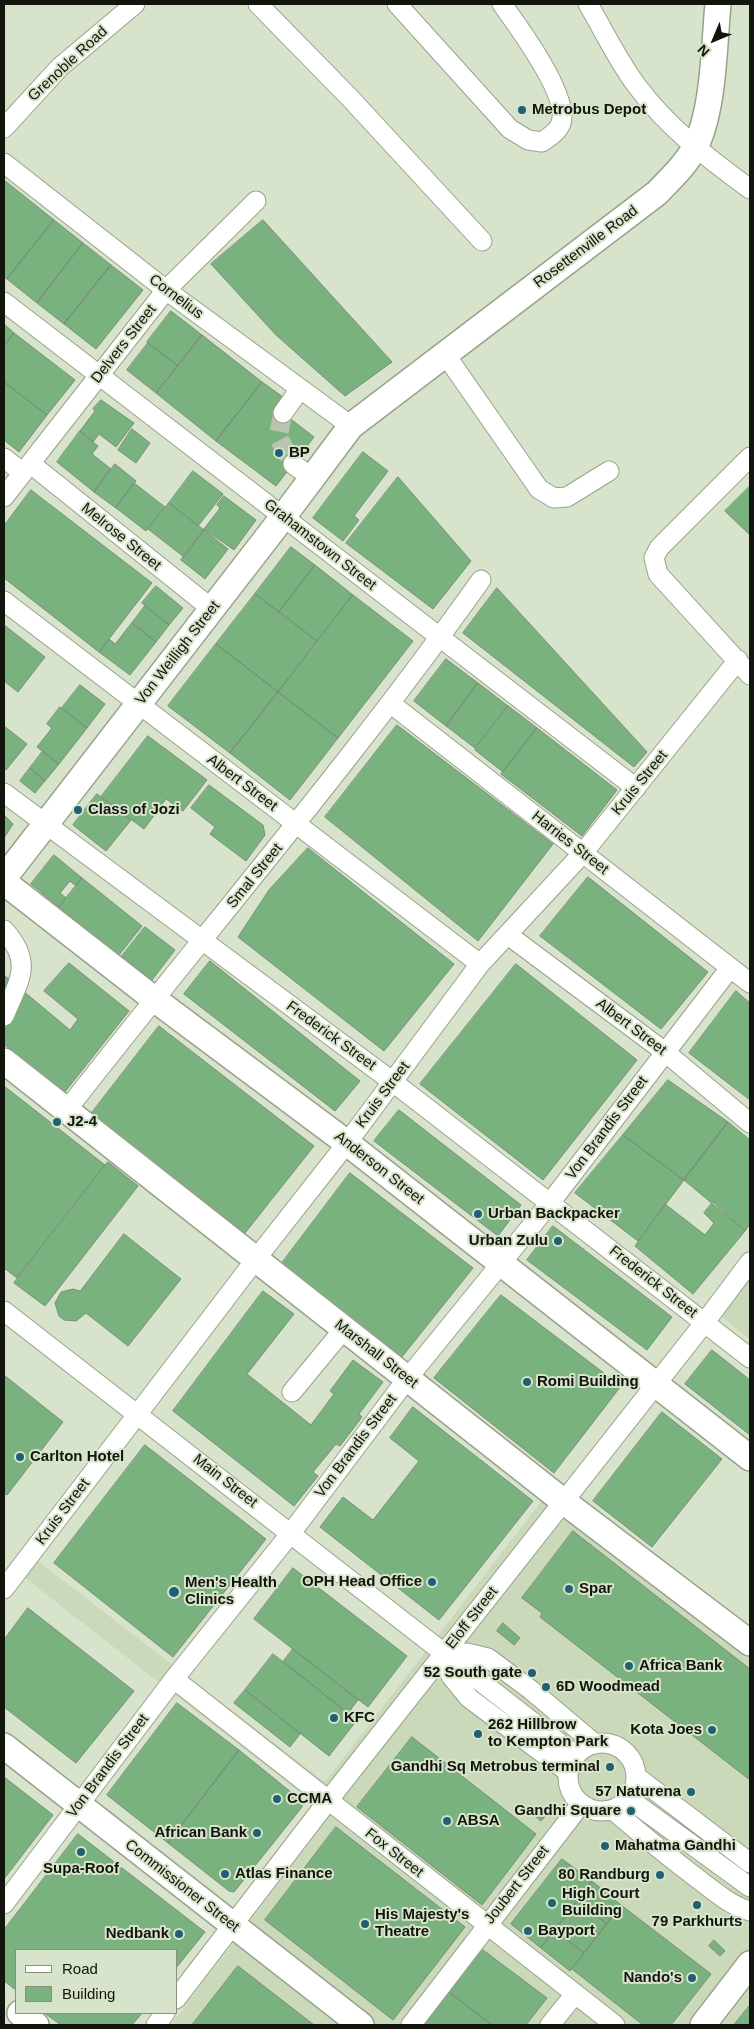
<!DOCTYPE html>
<style>
body{margin:0}
#map{position:relative;width:754px;height:2029px;overflow:hidden;background:#d7e3ca;font-family:Helvetica,sans-serif}
canvas{display:block}
.frame{position:absolute;inset:0;border:5px solid #11150c;pointer-events:none}
.legend{position:absolute;left:15px;top:1949px;width:162px;height:65px;box-sizing:border-box;background:#d7e3ca;border:1px solid #88917e;margin:0;padding:6px 9px;list-style:none;font-size:15px;color:#11150c}
.legend li{display:flex;align-items:center;gap:10px;height:25px}
.legend b{width:25px;border:1px solid #88917e}
.north{position:absolute;left:689px;top:15px;width:50px;height:50px;-webkit-text-stroke:4px #d7e3ca;paint-order:stroke;rotate:225deg;font-size:14px;font-weight:700;line-height:20px;text-align:center;color:#11150c}
.north::after{content:'';display:block;margin:auto;width:18px;height:22px;background:#11150c;clip-path:polygon(50% 0,100% 100%,50% 72%,0 100%)}
</style>
<div id="map">
<canvas width="754" height="2029"></canvas>
<div class="frame"></div>
<ul class="legend">
<li><b style="height:6px;background:#fff"></b>Road</li>
<li><b style="height:14px;background:#7ab27f"></b>Building</li>
</ul>
<div class="north">N</div>
</div>
<script>
const ctx = document.querySelector('canvas').getContext('2d');
ctx.lineJoin = 'round';
function fillPath(path, color) {
  ctx.fillStyle = color;
  ctx.fill(path, 'evenodd');
}
function trace(path, color, width, dash) {
  ctx.strokeStyle = color;
  ctx.lineWidth = width;
  ctx.lineCap = dash ? 'butt' : 'round';
  ctx.setLineDash(dash || []);
  ctx.stroke(path);
}
function drawText(font, color, halo, rows, align = 'center') {
  ctx.font = font + ' Helvetica,sans-serif';
  ctx.lineWidth = 4;
  ctx.setLineDash([]);
  ctx.textBaseline = 'middle';
  ctx.strokeStyle = halo;
  ctx.fillStyle = color;
  for (const [text, x, y, turn = 0] of rows) {
    ctx.save();
    ctx.translate(x, y);
    ctx.rotate((+turn || 0) * Math.PI / 180);
    ctx.textAlign = isNaN(turn) ? turn : align;
    if (halo) ctx.strokeText(text, 0, 0);
    ctx.fillText(text, 0, 0);
    ctx.restore();
  }
}
const built = new Path2D(`
 M750,1275V1340L720,1315Z
 M544,1498L750,1657V1978L714,2025H171L330,1816L10,1566L22,1549L325,1782Z
 M750,1988V2025H722Z`);
const building = new Path2D(`
 M4,180L54,220L7,279L4,277Z
 M54,220L83,243L37,303L7,279Z
 M263,220L392,362L345,396L276,335L211,264Z
 M83,243L111,265L64,324L37,303Z
 M111,265L143,290L96,349L64,324Z
 M171,311L202,335L178,366L147,342Z
 M4,324L14,333L4,346Z
 M14,333L75,380L47,415L4,382V346Z
 M202,335L262,382L216,441L156,393Z
 M148,343L178,366L156,393L127,370Z
 M4,382L47,415L19,452L4,440Z
 M262,382L283,397L275,407L314,437L276,486L216,441Z
 M101,400L134,423L116,447L99,434L93,442L80,431L95,411L93,409Z
 M132,429L150,443L136,463L118,450Z
 M80,431L98,446L92,454L111,469L94,492L57,462Z
 M363,452L388,471L354,516L359,520L343,541L313,518Z
 M115,464L136,481L116,508L94,492Z
 M193,471L223,494L198,526L169,503Z
 M398,477L471,561L433,609L346,543Z
 M134,483L165,507L146,531L116,508Z
 M750,486V535L725,511Z
 M31,490L152,583L99,652L4,578V526Z
 M224,496L256,520L234,550L204,529L220,508L217,505Z
 M169,503L204,530L184,557L148,529Z
 M204,530L228,549L205,579L181,560Z
 M291,547L315,565L279,612L255,594Z
 M315,565L353,595L317,641L279,612Z
 M156,586L183,608L169,625L142,603Z
 M497,588L647,752L634,767L463,633Z
 M255,594L317,641L278,692L216,644Z
 M353,595L413,641L338,738L278,692Z
 M145,606L169,625L156,642L132,623Z
 M132,623L156,642L130,675L99,652L109,639L115,644Z
 M4,625L45,657L18,692L4,681Z
 M216,644L278,692L230,753L168,706Z
 M446,659L478,683L446,726L414,701Z
 M478,683L508,706L475,748L446,726Z
 M80,685L105,704L87,728L62,708Z
 M278,692L338,738L290,800L230,753Z
 M508,706L537,728L503,772L475,750Z
 M60,707L87,728L59,764L37,747L52,728L47,724Z
 M397,725L553,844L478,941L325,817Z
 M4,726L27,744L6,770L4,768Z
 M537,728L617,790L582,836L501,774Z
 M148,736L207,780L183,811L166,799L144,829L101,797Z
 M43,751L59,764L45,781L30,768Z
 M30,768L45,781L35,793L20,781Z
 M209,785L263,825L265,835L246,861L210,834L215,827L191,808Z
 M97,794L131,820L106,851L73,825Z
 M4,815L13,824L4,838Z
 M308,848L454,964L384,1051L238,937L269,890Z
 M54,855L82,878L76,886L70,881L60,893L66,898L59,907L31,884Z
 M588,877L708,972L661,1029L540,936Z
 M82,878L142,926L119,955L59,907Z
 M145,927L175,950L152,980L122,956Z
 M210,961L360,1081L335,1111L184,994Z
 M69,963L129,1011L64,1093L4,1044V975L70,1030L78,1019L44,991Z
 M516,964L637,1060L543,1180L420,1084Z
 M736,991L750,1003V1100L689,1053Z
 M159,1026L314,1146L245,1233L91,1114Z
 M668,1080L728,1122L684,1180L623,1135Z
 M4,1086L105,1165L17,1278L4,1268Z
 M399,1110L521,1205L498,1236L374,1141Z
 M728,1122L750,1140V1224L745,1231L684,1180Z
 M623,1135L684,1180L638,1241L575,1193Z
 M108,1162L138,1186L45,1306L14,1283Z
 M350,1173L473,1268L401,1358L282,1263Z
 M713,1202L745,1231L693,1294L635,1246L665,1204L705,1235L714,1223L704,1213Z
 M553,1226L672,1317L647,1350L527,1260Z
 M124,1234L181,1279L128,1346L86,1313L76,1321L64,1320L59,1316L55,1303L61,1292L73,1289L80,1291Z
 M263,1291L294,1314L247,1374L311,1425L334,1394L330,1391L353,1360L383,1382L359,1414L362,1417L340,1446L336,1444L313,1472L318,1476L294,1506L173,1411Z
 M501,1295L621,1386L554,1473L434,1378Z
 M712,1350L750,1380V1435L685,1384Z
 M4,1375L63,1422L7,1495L4,1493Z
 M413,1407L533,1501L439,1620L320,1527L343,1497L373,1520L419,1461L390,1438Z
 M662,1412L722,1459L652,1547L593,1501Z
 M145,1445L266,1539L173,1657L54,1563Z
 M573,1531L750,1669V1780L540,1617L542,1613L522,1598Z
 M293,1568L407,1656L368,1707L254,1619Z
 M28,1608L134,1691L76,1763L4,1707V1640Z
 M503,1623L520,1638L514,1645L497,1631Z
 M293,1649L358,1700L348,1713L283,1662Z
 M273,1654L357,1720L329,1756L245,1690Z
 M245,1690L300,1734L290,1747L234,1703Z
 M177,1703L239,1750L168,1843L107,1795Z
 M412,1737L536,1834L482,1905L357,1807Z
 M239,1750L302,1801V1807L234,1892L229,1891L168,1843Z
 M4,1777L53,1815L4,1879Z
 M540,1809L547,1814L541,1821L534,1815Z
 M336,1827L465,1927L393,2020L265,1920Z
 M78,1834L205,1932L176,1968V1950H16V1990L4,1981V1930Z
 M562,1859L592,1881L541,1948L511,1924Z
 M592,1881L621,1905L607,1924L577,1900Z
 M578,1901L607,1924L584,1953L554,1930Z
 M621,1905L711,1974L671,2025H643L572,1969Z
 M554,1930L584,1953L570,1971L541,1948Z
 M714,1940L725,1951L720,1956L709,1946Z
 M483,1950L547,1998L526,2025H492L449,1992L479,1953Z
 M238,1966L314,2025H192Z
 M449,1992L492,2025H422Z
 M750,2005V2025H734Z
 M45,2013H142L132,2025H61Z`);
const minorTunnel = new Path2D(`
 M283,413L278,437L293,464`);
const minor = new Path2D(`
 M258,4L350,98L482,241
 M397,4L510,129L528,140L542,142C549,137 558,132 561,123C570,97 518,26 502,4
 M588,4C604,31 618,61 637,86C668,128 709,159 750,189
 M4,128L60,67L135,4
 M4,163L166,290L351,426
 M4,302L636,788
 M445,354L539,489L554,498L567,497L609,471
 M283,413L300,389
 M750,457L659,548L654,558L658,574L750,675
 M4,458L23,473
 M31,464L212,609
 M293,464L312,478
 M4,497L166,290L256,201
 M4,601L480,964
 M390,703L750,983
 M4,793L393,1082L750,1358
 M4,930C34,963 19,980 4,1016
 M508,935L665,1052L750,1123
 M66,1111C204,934 351,763 481,580
 M4,1311L575,1755
 M292,1392L344,1329
 M4,1589L256,1259L347,1143L480,964L583,853L738,660
 M443,1654L467,1653L488,1658L531,1690L595,1744
 M443,1654L451,1676L469,1698L568,1772
 M174,1679L615,2025
 M568 1777a34 34 0 1 1 68 0a34 34 0 1 1-68 0Z
 M637,1777L750,1863
 M629,1799L750,1887
 M613,1810C641,1834 669,1857 698,1879C714,1891 731,1906 750,1911
 M4,1904L174,1679L291,1533L407,1379L550,1203L730,968
 M176,1999L327,1802L705,1322L750,1262
 M156,2025L165,2013
 M411,2025L581,1804
 M550,2025L575,1994`);
const major = new Path2D(`
 M4,878L283,517L351,426L657,193C670,179 685,166 694,149C714,113 714,45 718,4
 M4,882L154,999L347,1143L750,1458
 M4,1061L563,1501L750,1643
 M4,1746L361,2025
 M20,2013L36,2025
 M703,2025L750,1964`);
const markers = [
 [522,110,5,"#1f6075"],
 [279,453,5,"#1f6075"],
 [78,810,5,"#1f6075"],
 [57,1122,5,"#1f6075"],
 [478,1214,5,"#1f6075"],
 [558,1241,5,"#1f6075"],
 [527,1382,5,"#1f6075"],
 [20,1457,5,"#1f6075"],
 [432,1582,5,"#1f6075"],
 [569,1589,5,"#1f6075"],
 [174,1592,6,"#1f6075"],
 [629,1666,5,"#1f6075"],
 [532,1673,5,"#1f6075"],
 [546,1687,5,"#1f6075"],
 [334,1718,5,"#1f6075"],
 [712,1730,5,"#1f6075"],
 [478,1734,5,"#1f6075"],
 [610,1767,5,"#1f6075"],
 [691,1792,5,"#1f6075"],
 [277,1799,5,"#1f6075"],
 [631,1811,5,"#1f6075"],
 [447,1821,5,"#1f6075"],
 [257,1833,5,"#1f6075"],
 [605,1846,5,"#1f6075"],
 [81,1852,5,"#1f6075"],
 [225,1874,5,"#1f6075"],
 [660,1875,5,"#1f6075"],
 [552,1903,5,"#1f6075"],
 [697,1905,5,"#1f6075"],
 [365,1924,5,"#1f6075"],
 [528,1931,5,"#1f6075"],
 [179,1934,5,"#1f6075"],
 [692,1978,5,"#1f6075"]
];
const streetNames = [
 ["Grenoble Road",68,64,-43],
 ["Rosettenville Road",586,247,-37],
 ["Cornelius",176,297,37],
 ["Delvers Street",124,344,-52],
 ["Melrose Street",121,537,39],
 ["Grahamstown Street",320,545,38],
 ["Von Weilligh Street",178,653,-52],
 ["Albert Street",242,783,37],
 ["Kruis Street",640,783,-51],
 ["Harries Street",570,843,38],
 ["Smal Street",255,876,-51],
 ["Albert Street",631,1027,37],
 ["Frederick Street",331,1036,36],
 ["Kruis Street",383,1095,-53],
 ["Von Brandis Street",607,1128,-53],
 ["Anderson Street",379,1168,38],
 ["Frederick Street",653,1282,38],
 ["Marshall Street",376,1354,38],
 ["Von Brandis Street",356,1446,-53],
 ["Main Street",225,1481,38],
 ["Kruis Street",63,1512,-53],
 ["Eloff Street",472,1618,-52],
 ["Von Brandis Street",108,1766,-53],
 ["Fox Street",394,1853,38],
 ["Joubert Street",517,1885,-52],
 ["Commissioner Street",182,1886,38]
];
const poiNames = [
 ["Metrobus Depot",532,110],
 ["BP",289,453],
 ["Class of Jozi",88,810],
 ["J2-4",67,1122],
 ["Urban Backpacker",488,1214],
 ["Urban Zulu",548,1241,"right"],
 ["Romi Building",537,1382],
 ["Carlton Hotel",30,1457],
 ["OPH Head Office",422,1582,"right"],
 ["Men's Health",185,1583],
 ["Clinics",185,1600],
 ["Spar",579,1589],
 ["Africa Bank",639,1666],
 ["52 South gate",522,1673,"right"],
 ["6D Woodmead",556,1687],
 ["KFC",344,1718],
 ["262 Hillbrow",488,1725],
 ["to Kempton Park",488,1742],
 ["Kota Joes",702,1730,"right"],
 ["Gandhi Sq Metrobus terminal",600,1767,"right"],
 ["57 Naturena",681,1792,"right"],
 ["CCMA",287,1799],
 ["Gandhi Square",621,1811,"right"],
 ["ABSA",457,1821],
 ["African Bank",247,1833,"right"],
 ["Mahatma Gandhi",615,1846],
 ["Supa-Roof",81,1869,"center"],
 ["Atlas Finance",235,1874],
 ["80 Randburg",650,1875,"right"],
 ["High Court",562,1894],
 ["Building",562,1911],
 ["His Majesty's",375,1915],
 ["Theatre",375,1932],
 ["79 Parkhurts",697,1922,"center"],
 ["Bayport",538,1931],
 ["Nedbank",169,1934,"right"],
 ["Nando's",682,1978,"right"]
];
fillPath(built, '#cad9b9');
fillPath(building, '#7ab27f');
trace(building, '#798d7a', 1);
trace(minorTunnel, '#b9c4ae', 19, [19, 9]);
trace(minor, '#98a28b', 21);
trace(major, '#98a28b', 28);
trace(minor, '#fff', 19);
trace(major, '#fff', 25);
for (const [x, y, r, color] of markers) {
  const dot = new Path2D();
  dot.arc(x, y, r, 0, 2 * Math.PI);
  ctx.fillStyle = color;
  ctx.fill(dot);
  trace(dot, '#d7e3ca', 2);
}
drawText('15px', '#11150c', '#d7e3ca', streetNames);
drawText('bold 15px', '#11150c', '#d7e3ca', poiNames, 'left');
</script>
